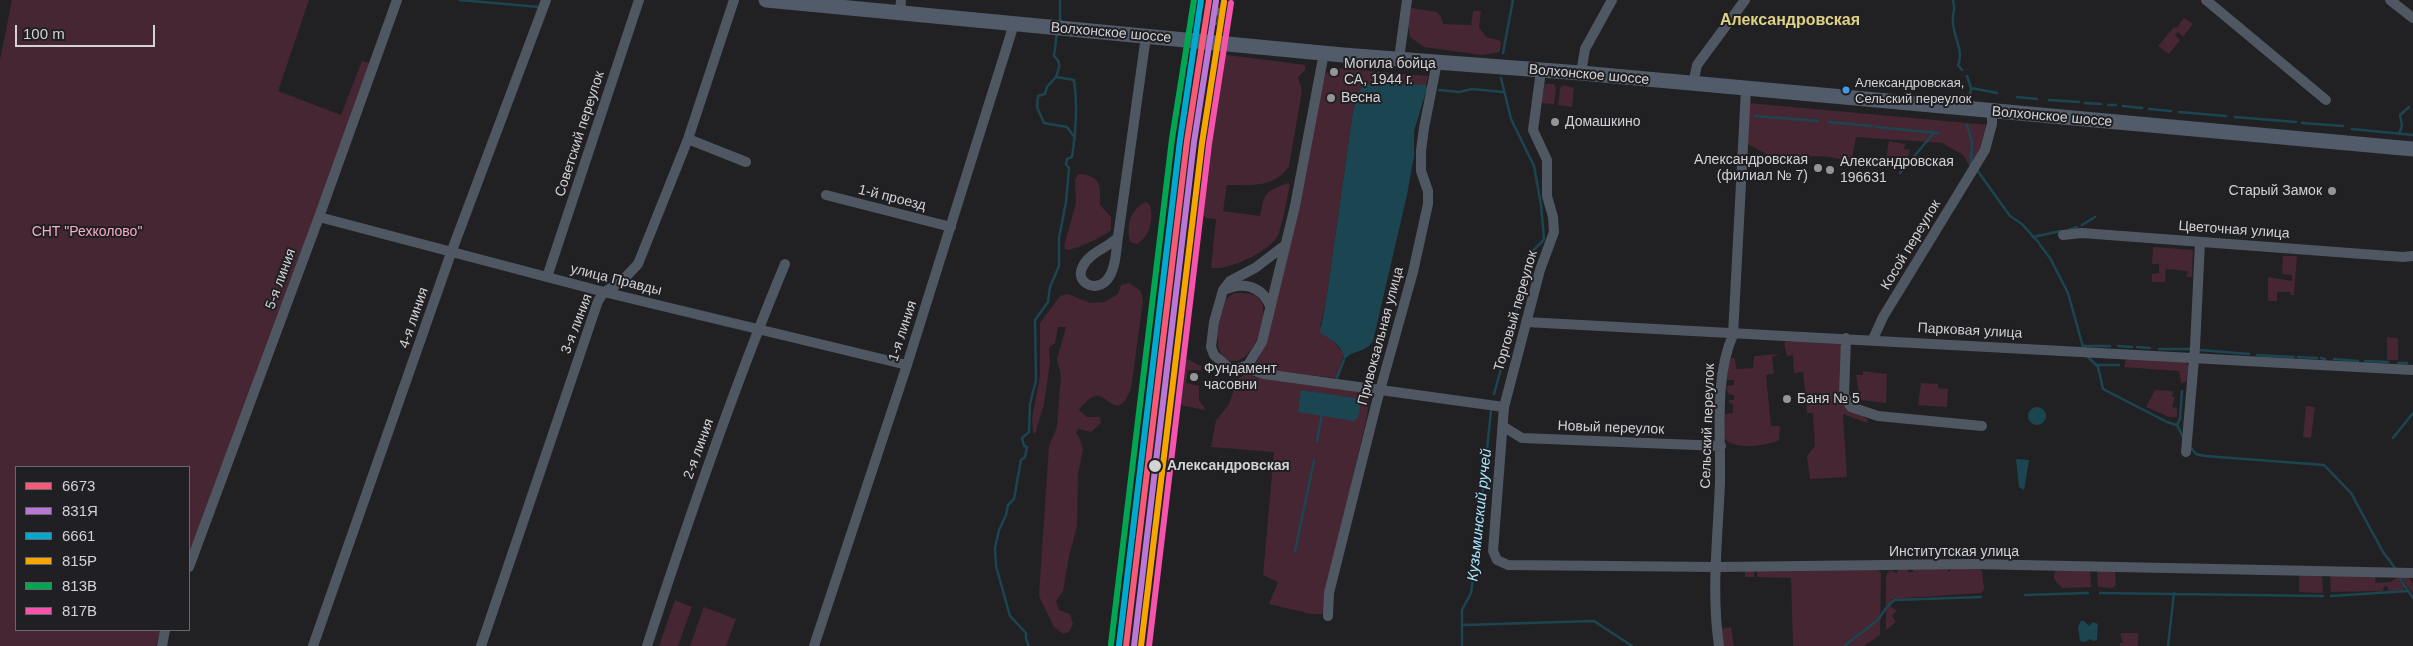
<!DOCTYPE html>
<meta charset="utf-8">
<style>
body{margin:0}
#map{position:relative;width:2413px;height:646px;overflow:hidden;background:#212123;font-family:Arial,sans-serif}
canvas{display:block}
.legend{position:absolute;left:15px;top:466px;width:175px;height:165px;box-sizing:border-box;background:#202024;border:1px solid #68686b;margin:0;padding:6px 9px;list-style:none;font-size:15px;color:#d3d3d6}
.legend li{display:flex;align-items:center;gap:10px;height:25px}
.legend b{width:25px;border:1px solid #68686b}
.scale{position:absolute;left:15px;top:25px;width:140px;height:22px;box-sizing:border-box;border:2px solid #d3d3d6;border-top:0;padding-left:6px;font-size:15px;line-height:18px;white-space:nowrap;color:#d3d3d6;-webkit-text-stroke:4px #202024;paint-order:stroke}
</style>
<div id="map">
<canvas width="2413" height="646"></canvas>
<ul class="legend">
<li><b style="height:6px;background:#f75a77"></b>6673</li>
<li><b style="height:6px;background:#ba77d6"></b>831Я</li>
<li><b style="height:6px;background:#00a9ce"></b>6661</li>
<li><b style="height:6px;background:#f7a600"></b>815Р</li>
<li><b style="height:6px;background:#00a651"></b>813В</li>
<li><b style="height:6px;background:#f653ac"></b>817В</li>
</ul>
<div class="scale">100 m</div>
</div>
<script>
const ctx = document.querySelector('canvas').getContext('2d');
ctx.lineJoin = 'round';
function fillPath(path, color) {
  ctx.fillStyle = color;
  ctx.fill(path, 'evenodd');
}
function trace(path, color, width, dash) {
  ctx.strokeStyle = color;
  ctx.lineWidth = width;
  ctx.lineCap = dash ? 'butt' : 'round';
  ctx.setLineDash(dash || []);
  ctx.stroke(path);
}
function drawText(font, color, halo, rows, align = 'center') {
  ctx.font = font + ' Arial,sans-serif';
  ctx.lineWidth = 4;
  ctx.setLineDash([]);
  ctx.textBaseline = 'middle';
  ctx.strokeStyle = halo;
  ctx.fillStyle = color;
  for (const [text, x, y, turn = 0] of rows) {
    ctx.save();
    ctx.translate(x, y);
    ctx.rotate((+turn || 0) * Math.PI / 180);
    ctx.textAlign = isNaN(turn) ? turn : align;
    if (halo) ctx.strokeText(text, 0, 0);
    ctx.fillText(text, 0, 0);
    ctx.restore();
  }
}
const green = new Path2D(`
 M12,0H309L278,91L341,115L362,61L372,64L189,554V467H16V630H160L156,646H0V60Z
 M1411,8L1437,12L1441,17L1443,24L1471,25L1473,11H1481L1479,27L1486,37L1501,41L1500,52L1482,55L1424,47L1410,37L1408,26Z
 M2184,18L2193,24L2183,37L2178,32L2175,35L2180,40L2169,54L2158,46L2174,27L2176,28Z
 M1220,54L1305,65V70L1298,77L1302,91L1289,166C1276,188 1250,185 1227,185L1223,211L1260,216C1265,192 1264,192 1288,183L1290,185C1286,201 1284,220 1278,235C1271,251 1228,271 1211,268L1216,219L1206,218L1203,215Z
 M1334,68L1428,76L1426,85H1363L1358,94L1353,111L1326,301L1320,326L1344,354L1337,378L1262,370L1255,366L1267,339L1325,74Z
 M1545,84H1554L1556,88L1554,104L1541,103Z
 M1563,85L1574,88L1572,107L1558,105L1560,88Z
 M1748,103L1989,125L1984,147L1971,169L1963,155L1942,143L1856,137L1851,162C1835,157 1808,152 1794,162L1768,155L1746,143Z
 M1889,141L1905,144L1904,149L1910,150L1905,167L1885,164Z
 M1078,174C1101,175 1101,186 1100,205L1111,217V230C1103,237 1075,250 1066,250L1064,246L1076,203L1075,180Z
 M1146,202L1150,205C1154,219 1150,236 1137,244L1130,242C1126,226 1130,209 1146,202Z
 M2153,247L2193,250L2192,277H2186L2188,271L2166,269L2165,282H2152V274L2159,273V264H2152Z
 M2283,256H2297L2294,295H2291L2290,292H2277V301H2268V277L2292,281V275L2282,274Z
 M1129,283L1141,291L1143,301L1131,389L1125,401L1118,406C1109,404 1106,398 1099,396C1092,394 1082,405 1079,410L1087,417H1100L1101,423L1091,432L1079,429L1076,433L1079,437L1083,449L1078,475L1077,527L1069,556L1063,591L1056,601L1059,610L1070,614L1073,624L1069,632L1063,634L1054,627L1039,596L1049,446L1057,427L1061,375L1057,359L1066,327H1058L1055,343L1049,348L1050,362L1044,404L1035,434L1033,432L1032,418L1040,376V323L1060,296L1068,294L1090,303L1104,302L1118,294L1121,285Z
 M1235,293C1244,293 1254,292 1260,300C1272,314 1250,376 1224,358C1213,350 1219,314 1224,303C1226,297 1230,296 1235,293Z
 M2387,337L2398,338V360H2387Z
 M1793,340L1802,342L1811,340L1839,342L1843,349L1842,398L1868,420L1867,423L1843,414L1847,477L1810,479L1807,456L1815,446L1813,413H1807L1803,372L1794,373L1793,355L1787,356L1784,344L1786,341Z
 M1779,354L1772,357L1774,374L1766,375L1771,426H1780L1779,440C1768,446 1731,451 1724,437L1725,414L1733,413V404L1729,403V400H1734V395L1728,394L1726,386L1734,385V380H1728L1726,377L1728,358H1735L1736,369L1753,368L1754,356Z
 M1187,359L1201,366V370H1188L1186,383L1199,386V401L1205,408L1204,410L1180,405L1183,363Z
 M2126,359L2185,361L2189,367V379L2186,382L2181,383L2179,371L2124,367Z
 M1863,371L1887,374L1886,403L1860,400L1856,375H1863Z
 M1247,373L1254,377L1371,392L1365,426L1326,590L1325,614H1311L1269,604L1278,582L1263,575L1274,452L1211,447L1216,420L1228,406L1238,379Z
 M1921,383L1938,384V388L1948,389L1947,407L1918,405Z
 M2155,390L2173,391L2172,397H2175L2172,407L2177,408V417H2169L2146,407Z
 M2306,406L2315,407L2311,438L2303,437Z
 M1876,568L1881,573L1880,635L1864,646H1793L1791,578L1757,577V570H1754V577H1745V569Z
 M1949,568L1948,572H1950L1951,568L1982,570L1984,589L1981,593L1891,599V607L1897,610L1892,616L1896,622L1886,630V576L1890,570L1897,573L1898,569H1909L1908,572H1913V569Z
 M2056,570H2090L2091,587L2062,588C2056,580 2051,580 2056,570Z
 M2097,571H2115L2116,585L2112,588L2098,587Z
 M2299,574H2322L2323,593L2299,592Z
 M2333,574L2376,577L2375,583L2390,582L2400,576L2408,577L2413,583V594L2402,579L2399,581L2405,587L2403,590L2388,591V587L2384,586L2383,591L2331,592L2330,578Z
 M675,600L692,607L678,646H659Z
 M704,607L736,619L726,646H690Z
 M1731,627L1734,646H1722L1720,629Z
 M2120,633H2138V646H2120V643H2123Z`);
const water = new Path2D(`
 M1374,83L1426,85L1427,88L1414,131V156L1407,195L1373,341C1366,353 1353,349 1344,360C1344,345 1330,340 1320,332L1326,301L1353,111L1358,94L1363,85Z
 M1301,390L1361,399L1358,418L1354,421L1298,412Z
 M2028 416a9 9 0 1 1 18 0a9 9 0 1 1-18 0Z
 M2016,459L2029,460L2024,490L2019,487Z
 M2081,621H2084L2089,626L2093,622L2098,624L2097,640L2093,641L2090,639L2085,642L2080,641L2078,627Z`);
const stream = new Path2D(`
 M460,0L539,7
 M1953,0C1956,9 1952,14 1953,23C1954,38 1964,51 1958,65L1962,70
 M1060,22V0
 M1503,53L1513,0
 M1967,76L1971,88L1970,95
 M1056,77L1047,87L1045,94L1038,96L1037,107L1044,123L1067,127L1075,138
 M1501,78L1511,119L1534,166L1541,205L1544,239C1540,245 1532,250 1529,256L1532,260L1526,273
 M1971,88L1997,93
 M1439,90L1459,92L1472,89L1503,92
 M2017,97L2037,99
 M2049,100L2079,102
 M2085,103L2101,104
 M2108,105H2116
 M2123,106L2142,108
 M2149,109L2171,111
 M2179,112L2226,116
 M1755,116L1818,121
 M2235,117L2296,122
 M1829,122L1872,126
 M2302,123L2343,126
 M1967,125L1972,143L1971,165
 M1876,127L1938,133
 M2352,129L2413,135
 M2399,134L2402,126L2400,115L2409,107
 M1977,170L2010,216L2022,224L2039,243
 M1900,173L1933,134
 M2082,225L2095,217
 M2069,230L2077,227
 M2033,237L2061,231
 M2040,245L2050,258L2068,293L2083,347
 M1513,327L1522,287
 M2084,346H2110
 M2118,346L2132,347
 M2137,347L2150,348
 M2159,349H2190
 M2199,350L2249,354
 M2257,355L2294,357
 M2088,357L2098,367L2103,389L2167,422L2177,425L2183,437
 M2298,357L2317,358
 M2321,358L2325,359
 M2334,359L2358,361
 M2365,361L2388,362
 M2398,363H2407
 M2096,365H2119
 M1337,378L1344,360
 M1494,394L1510,337
 M2177,425L2180,419L2182,391
 M2393,438L2413,413
 M1317,441L1322,414
 M2191,448L2196,454L2205,456L2324,465L2351,493L2383,552L2395,568
 M1295,551L1314,461
 M2400,579L2413,598
 M2100,593L2323,596
 M2025,595L2088,593
 M2331,596L2407,591
 M1464,625L1594,621L1632,646
 M1029,646L1026,639V633L1010,616L996,566L995,548L999,530L1006,515L1008,505L1014,499L1021,460L1025,457L1027,447L1024,446L1022,438L1029,432L1030,404L1036,380L1035,320L1048,302L1050,287L1059,266V238L1066,202L1069,168L1066,164L1067,159L1072,157C1076,131 1078,106 1074,80L1056,77C1059,68 1062,63 1054,56L1057,32
 M1462,646V610L1471,593L1475,565L1491,411
 M1844,646L1878,620L1886,608L1894,600L1981,597
 M2168,646L2174,593`);
const minor = new Path2D(`
 M2206,0L2326,100
 M2390,0L2413,18
 M900,12L901,0
 M1399,59L1407,0
 M1541,71L1533,130L1547,160V196L1553,217L1554,232L1540,270L1504,407L1493,551L1497,560L1508,565L1717,567L1971,564L2413,573
 M1581,73L1585,49L1612,0
 M1693,84L1697,65L1745,0
 M688,139L746,162
 M826,195L951,227
 M319,217L604,292L907,365
 M2063,235L2082,233L2403,257L2413,256
 M1118,237C1108,248 1090,252 1083,266C1074,281 1094,293 1106,281C1116,271 1116,250 1118,237L1146,36
 M1284,246L1255,268L1230,281L1223,290L1214,322L1211,347L1214,355L1229,368L1237,369L1248,365L1262,342L1295,206L1324,53
 M547,277L639,0
 M1224,290C1243,281 1262,286 1270,306
 M1526,322L2413,370
 M1846,338L1844,396L1851,407L1878,416L1982,426
 M1873,339L1883,317L1985,150L1992,124V111
 M1248,365L1252,370L1264,374L1504,407
 M1504,427L1522,438L1721,446
 M2186,452L2195,347L2200,242
 M189,567L319,217L397,0
 M1328,616L1329,593L1377,401L1413,272L1428,204V191L1421,171V151L1424,128L1437,62
 M162,646L165,630
 M313,646L451,253L546,0
 M481,646L598,301L604,292L621,282L638,264L688,139L734,0
 M647,646C689,517 733,389 785,264
 M814,646L907,365L1014,24
 M1719,646C1711,592 1718,536 1720,482C1721,435 1714,377 1733,335L1746,89`);
const secondary = new Path2D(`
 M766,0L1343,55L1581,73L2413,149`);
const rail = new Path2D(`
 M1215,23L1220,0`);
const rail1 = new Path2D(`
 M1126,646L1187,141L1209,0`);
const rail2 = new Path2D(`
 M1134,646L1194,142L1216,1`);
const rail3 = new Path2D(`
 M1119,645L1180,140L1201,0`);
const rail4 = new Path2D(`
 M1141,646L1202,143L1224,2`);
const rail5 = new Path2D(`
 M1111,644L1172,139L1194,0`);
const rail6 = new Path2D(`
 M1149,646L1209,144L1231,3`);
const markers = [
 [1334,72,5,"#959597"],
 [1846,90,4.5,"#4699e1"],
 [1331,98,5,"#959597"],
 [1555,122,5,"#959597"],
 [1818,168,5,"#959597"],
 [1830,170,5,"#959597"],
 [2332,191,5,"#959597"],
 [1194,377,5,"#959597"],
 [1787,399,5,"#959597"],
 [1155,466,7,"#d3d3d6"]
];
const busNames = [
 ["Александровская,",1855,83],
 ["Сельский переулок",1855,99]
];
const streetNames = [
 ["Волхонское шоссе",1111,33,5],
 ["Волхонское шоссе",1589,75,5],
 ["Волхонское шоссе",2052,117,5],
 ["Советский переулок",580,134,-72],
 ["1-й проезд",892,198,14],
 ["Цветочная улица",2234,230,4],
 ["Косой переулок",1911,245,-59],
 ["5-я линия",281,279,-70],
 ["улица Правды",616,280,14],
 ["Торговый переулок",1516,311,-74],
 ["4-я линия",414,318,-71],
 ["3-я линия",577,324,-69],
 ["1-я линия",903,331,-72],
 ["Парковая улица",1970,331,3],
 ["Привокзальная улица",1381,336,-75],
 ["Сельский переулок",1708,426,-88],
 ["Новый переулок",1611,428,2],
 ["2-я линия",699,449,-70],
 ["Институтская улица",1954,552]
];
const poiNames = [
 ["Могила бойца",1344,64],
 ["СА, 1944 г.",1344,80],
 ["Весна",1341,98],
 ["Домашкино",1565,122],
 ["Александровская",1808,160,"right"],
 ["(филиал № 7)",1808,176,"right"],
 ["Александровская",1840,162],
 ["196631",1840,178],
 ["Старый Замок",2322,191,"right"],
 ["Фундамент",1204,369],
 ["часовни",1204,385],
 ["Баня № 5",1797,399]
];
const parkNames = [
 ["СНТ \"Рехколово\"",87,232]
];
const stopNames = [
 ["Александровская",1167,466]
];
const waterNames = [
 ["Кузьминский ручей",1480,515,-84]
];
const quarterNames = [
 ["Александровская",1790,21]
];
fillPath(green, '#452632');
fillPath(water, '#1c4552');
trace(stream, '#1c4552', 2.5);
trace(minor, '#4f5862', 10);
trace(secondary, '#515b69', 15);
trace(rail, '#57595f', 4.5);
trace(rail, '#202024', 2.5, [8]);
trace(rail1, '#f75a77', 6);
trace(rail2, '#ba77d6', 6);
trace(rail3, '#00a9ce', 6);
trace(rail4, '#f7a600', 6);
trace(rail5, '#00a651', 6);
trace(rail6, '#f653ac', 6);
for (const [x, y, r, color] of markers) {
  const dot = new Path2D();
  dot.arc(x, y, r, 0, 2 * Math.PI);
  ctx.fillStyle = color;
  ctx.fill(dot);
  trace(dot, '#202024', 2);
}
drawText('13px', '#d3d3d6', '#202024', busNames, 'left');
drawText('14px', '#d3d3d6', '#202024', streetNames);
drawText('14px', '#d3d3d6', '#202024', poiNames, 'left');
drawText('14px', '#f9abc6', '#202024', parkNames);
drawText('bold 14px', '#d3d3d6', '#202024', stopNames, 'left');
drawText('italic 15px', '#a5e6fd', '#202024', waterNames);
drawText('bold 16px', '#dfd284', '#202024', quarterNames);
</script>
